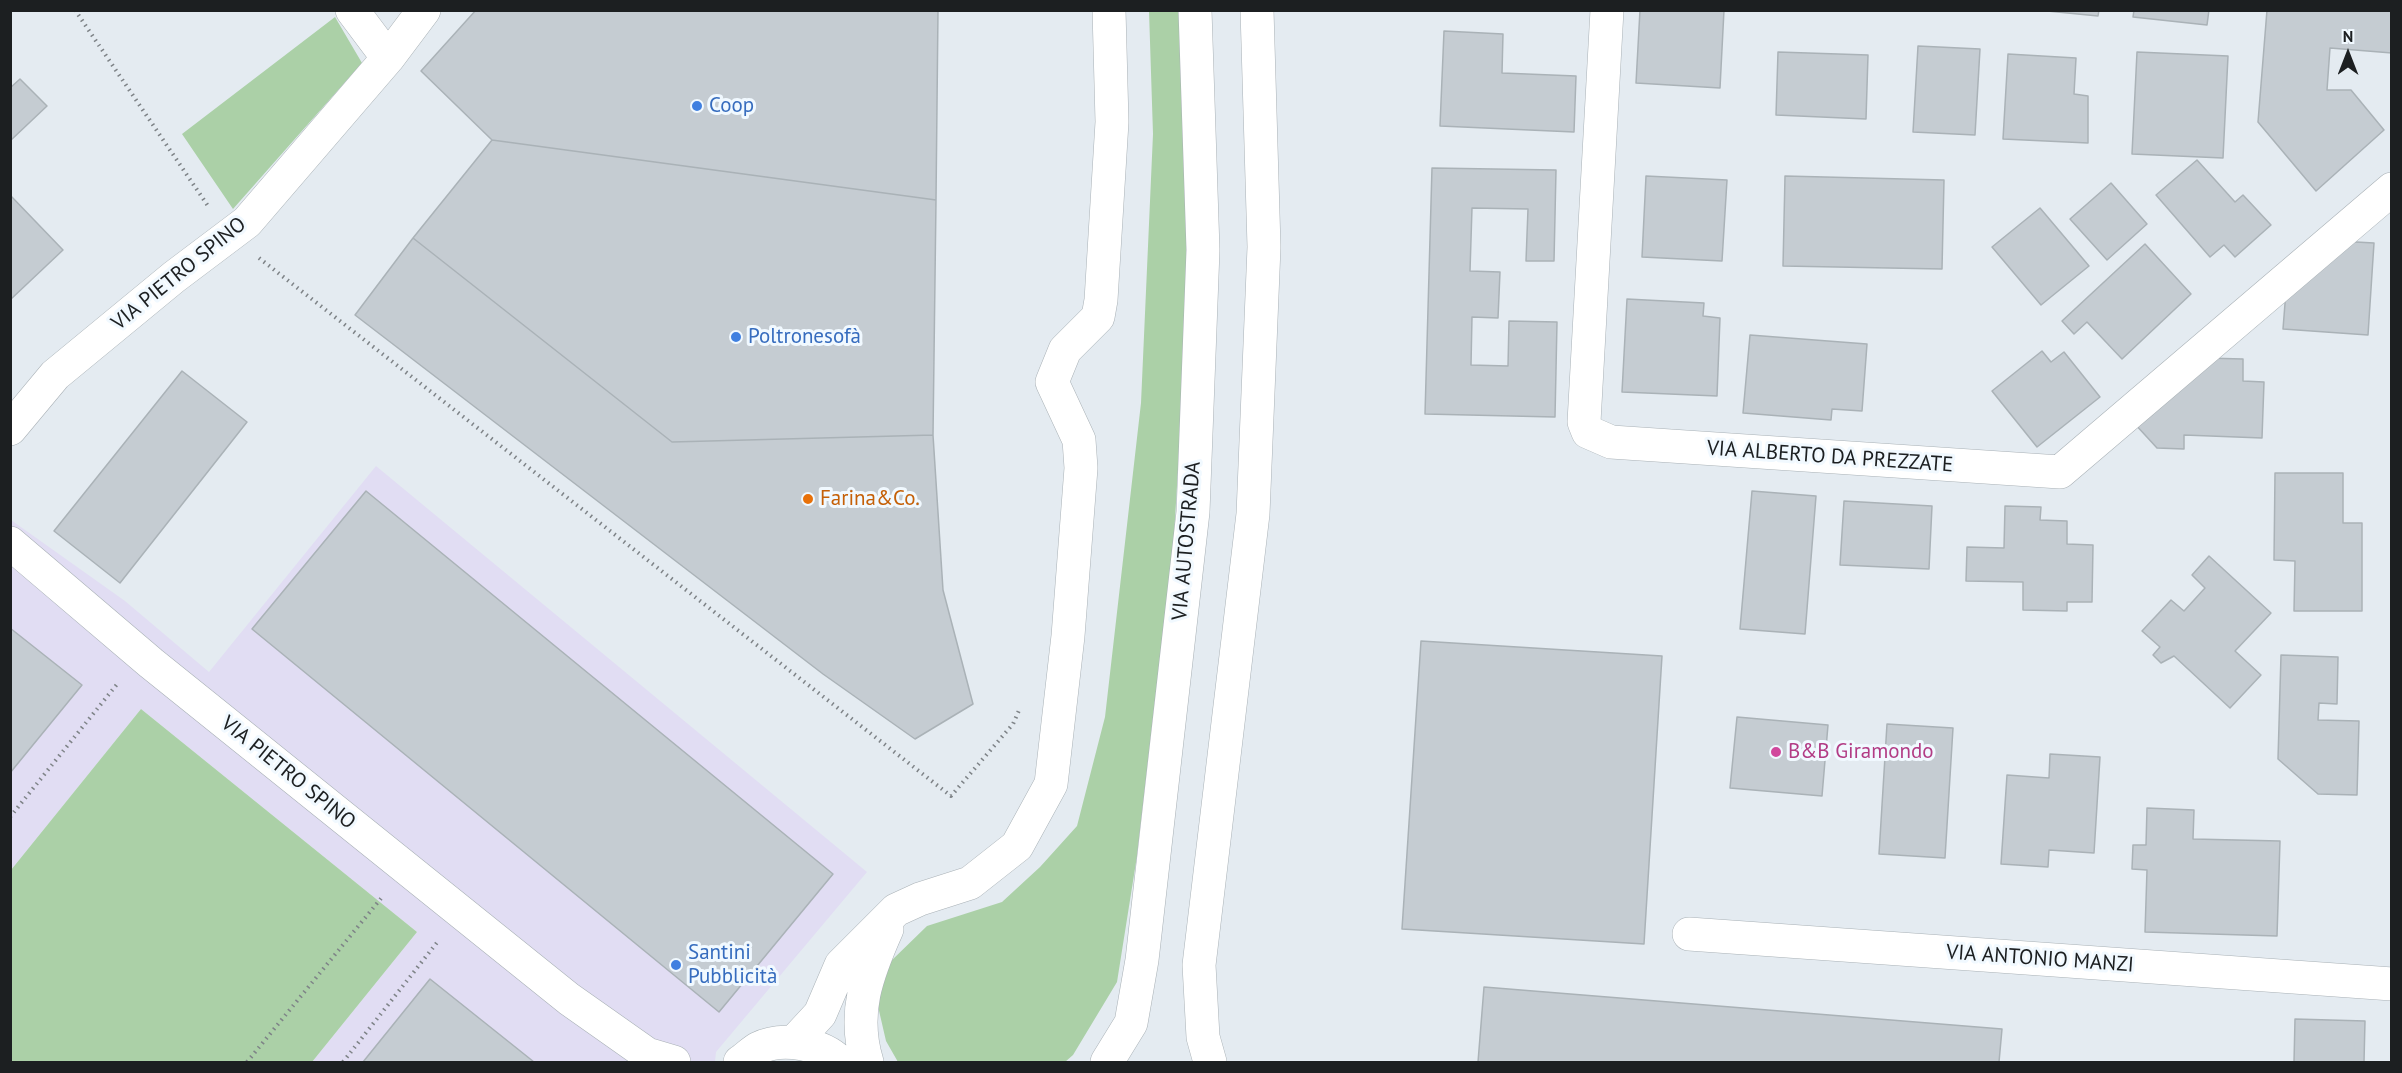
<!DOCTYPE html>
<meta charset="utf-8">
<style>
body{margin:0}
#map{position:relative;width:2402px;height:1073px;overflow:hidden;background:#e4ebf1;font-family:"PT Sans",sans-serif}
canvas{display:block}
.frame{position:absolute;inset:0;border:12px solid #1c1f21;pointer-events:none}
.north{position:absolute;left:2318px;top:24px;width:60px;height:60px;-webkit-text-stroke:4px #f1f9ff;paint-order:stroke;rotate:0deg;font-size:16px;font-weight:700;line-height:24px;text-align:center;color:#1c1f21}
.north::after{content:'';display:block;margin:auto;width:21px;height:27px;background:#1c1f21;clip-path:polygon(50% 0,100% 100%,50% 72%,0 100%)}
</style>
<div id="map">
<canvas width="2402" height="1073"></canvas>
<div class="frame"></div>
<div class="north">N</div>
</div>
<script>
const ctx = document.querySelector('canvas').getContext('2d');
ctx.lineJoin = 'round';
function fillPath(path, color) {
  ctx.fillStyle = color;
  ctx.fill(path, 'evenodd');
}
function trace(path, color, width, dash) {
  ctx.strokeStyle = color;
  ctx.lineWidth = width;
  ctx.lineCap = dash ? 'butt' : 'round';
  ctx.setLineDash(dash || []);
  ctx.stroke(path);
}
function drawText(font, color, halo, rows, align = 'center') {
  ctx.font = font + ' "PT Sans",sans-serif';
  ctx.lineWidth = 6;
  ctx.setLineDash([]);
  ctx.textBaseline = 'middle';
  ctx.strokeStyle = halo;
  ctx.fillStyle = color;
  for (const [text, x, y, turn = 0] of rows) {
    ctx.save();
    ctx.translate(x, y);
    ctx.rotate((+turn || 0) * Math.PI / 180);
    ctx.textAlign = isNaN(turn) ? turn : align;
    if (halo) ctx.strokeText(text, 0, 0);
    ctx.fillText(text, 0, 0);
    ctx.restore();
  }
}
const industrial = new Path2D(`
 M376,466L867,872L716,1052L715,1062H312L417,932L141,709L11,870V520L125,601L209,672Z`);
const green = new Path2D(`
 M1149,11H1181L1190,268L1174,536L1137,856L1117,982L1073,1055L1065,1062H898L886,1041L877,1002L890,962L927,926L1002,902L1040,867L1077,826L1105,717L1141,403L1153,134Z
 M335,17L362,63L233,209L182,134Z
 M141,709L417,932L312,1062H11V870Z`);
const building = new Path2D(`
 M476,10H938L936,200L492,140L421,71Z
 M1640,10H1724L1720,88L1636,83Z
 M2037,10H2099L2098,16Z
 M2134,10H2209L2207,25L2133,17Z
 M2267,10H2392V53L2330,48L2327,90H2351L2384,130L2316,191L2258,122Z
 M1444,31L1503,34L1502,73L1576,76L1574,132L1440,126Z
 M1918,46L1980,49L1975,135L1913,132Z
 M1778,52L1868,55L1866,119L1776,115Z
 M2137,52L2228,56L2223,158L2132,154Z
 M2008,54L2076,58L2074,94L2088,96V143L2003,139Z
 M20,79L47,106L10,141V88Z
 M492,140L936,200L933,435L672,442L413,238Z
 M2197,160L2235,202L2243,195L2271,225L2235,257L2224,245L2210,257L2156,195Z
 M1432,168L1556,170L1554,261H1526L1528,209L1472,208L1470,271L1500,272L1498,318L1472,317L1471,365L1508,366L1509,321L1557,322L1555,417L1425,414Z
 M1646,176L1727,180L1722,261L1642,257Z
 M1785,176L1944,180L1942,269L1783,266Z
 M2111,183L2147,224L2107,260L2070,219Z
 M10,195L63,250L10,300Z
 M2040,208L2089,266L2041,305L1992,247Z
 M413,238L672,442L933,435L943,590L973,704L915,739L823,674L355,315Z
 M2338,241L2374,243L2368,335L2283,329L2286,291Z
 M2145,244L2191,294L2122,359L2087,322L2074,334L2062,321Z
 M1627,299L1704,303L1703,316L1720,318L1717,396L1622,392Z
 M1750,335L1867,344L1862,411L1832,409L1831,420L1743,413Z
 M2042,351L2051,362L2064,352L2100,397L2037,447L1992,391Z
 M2205,358L2243,359V381L2264,382L2262,438L2184,435V449L2157,448L2134,423Z
 M182,371L247,422L120,583L54,531Z
 M2275,473H2343V523H2362V611H2294L2295,561L2274,560Z
 M366,491L833,874L719,1012L252,629Z
 M1752,491L1816,496L1805,634L1740,629Z
 M1844,501L1932,506L1929,569L1840,565Z
 M2005,506L2041,507L2040,520L2067,521V544L2093,545L2092,602H2067V611L2023,610V582L1966,581L1967,547L2004,548Z
 M2209,556L2271,613L2235,651L2261,675L2230,708L2174,656L2161,663L2153,655L2160,647L2142,631L2171,600L2184,611L2205,588L2192,575Z
 M10,628L82,685L10,773Z
 M1421,641L1662,656L1644,944L1402,929Z
 M2281,655L2338,657L2337,704L2319,703L2318,720L2359,721L2357,795L2318,794L2278,759Z
 M1737,717L1828,725L1822,796L1730,788Z
 M1887,724L1953,728L1945,858L1879,854Z
 M2050,754L2100,757L2094,853L2049,850L2048,867L2001,864L2007,775L2049,778Z
 M2147,808L2194,810L2193,839L2280,841L2277,936L2145,932L2147,870L2132,869L2133,845H2146Z
 M430,979L534,1062H363Z
 M1484,987L2002,1029L1999,1062H1478Z
 M2295,1019L2365,1021L2364,1062H2294Z`);
const path = new Path2D(`
 M75,10L208,206
 M259,258L951,796L1013,724L1020,708
 M10,817L118,683
 M247,1062L383,896
 M343,1062L439,940`);
const minor = new Path2D(`
 M352,10L388,58
 M1607,10L1584,422L1588,432L1611,442L2060,472L2392,189
 M10,429L55,375L174,277L247,222L388,58L424,10
 M10,543L151,663L569,999L647,1054L674,1062
 M1689,934L2392,984
 M795,1041L820,1014L841,965L896,910L920,899L970,883L1017,846L1051,784L1068,636L1081,468L1079,440L1052,382L1065,350L1098,317L1101,300L1112,122L1109,10
 M740,1062C746,1058 753,1051 759,1048C783,1036 822,1044 840,1062
 M867,1062C852,1013 867,974 887,929`);
const secondary = new Path2D(`
 M1107,1062L1131,1023L1142,960L1193,512L1203,250L1195,10
 M1210,1062L1203,1037L1199,965L1253,514L1264,247L1257,10`);
const markers = [
 [697,106,6,"#3f7fe0"],
 [736,337,6,"#3f7fe0"],
 [808,499,6,"#e8710a"],
 [1776,752,6,"#d1479c"],
 [676,965,6,"#3f7fe0"]
];
const shopNames = [
 ["Coop",709,106],
 ["Poltronesofà",748,337],
 ["Santini",688,953],
 ["Pubblicità",688,977]
];
const streetNames = [
 ["VIA PIETRO SPINO",179,274,-39],
 ["VIA ALBERTO DA PREZZATE",1830,457,4],
 ["VIA AUTOSTRADA",1187,541,-85],
 ["VIA PIETRO SPINO",288,773,39],
 ["VIA ANTONIO MANZI",2040,959,4]
];
const foodNames = [
 ["Farina&Co.",820,499]
];
const hotelNames = [
 ["B&B Giramondo",1788,752]
];
fillPath(industrial, '#e1ddf3');
fillPath(green, '#abd0a7');
fillPath(building, '#c5ccd2');
trace(building, '#aab2b7', 1.5);
trace(minor, '#a9b1b6', 34);
trace(secondary, '#a9b1b6', 34);
trace(path, '#7e8387', 4, [1.5, 4.5]);
trace(minor, '#fff', 33);
trace(secondary, '#fff', 33);
for (const [x, y, r, color] of markers) {
  const dot = new Path2D();
  dot.arc(x, y, r, 0, 2 * Math.PI);
  ctx.fillStyle = color;
  ctx.fill(dot);
  trace(dot, '#f1f9ff', 2);
}
drawText('21px', '#366cbe', '#f1f9ff', shopNames, 'left');
drawText('21px', '#1c1f21', '#f1f9ff', streetNames);
drawText('21px', '#c56008', '#f1f9ff', foodNames, 'left');
drawText('21px', '#b23c85', '#f1f9ff', hotelNames, 'left');
</script>
